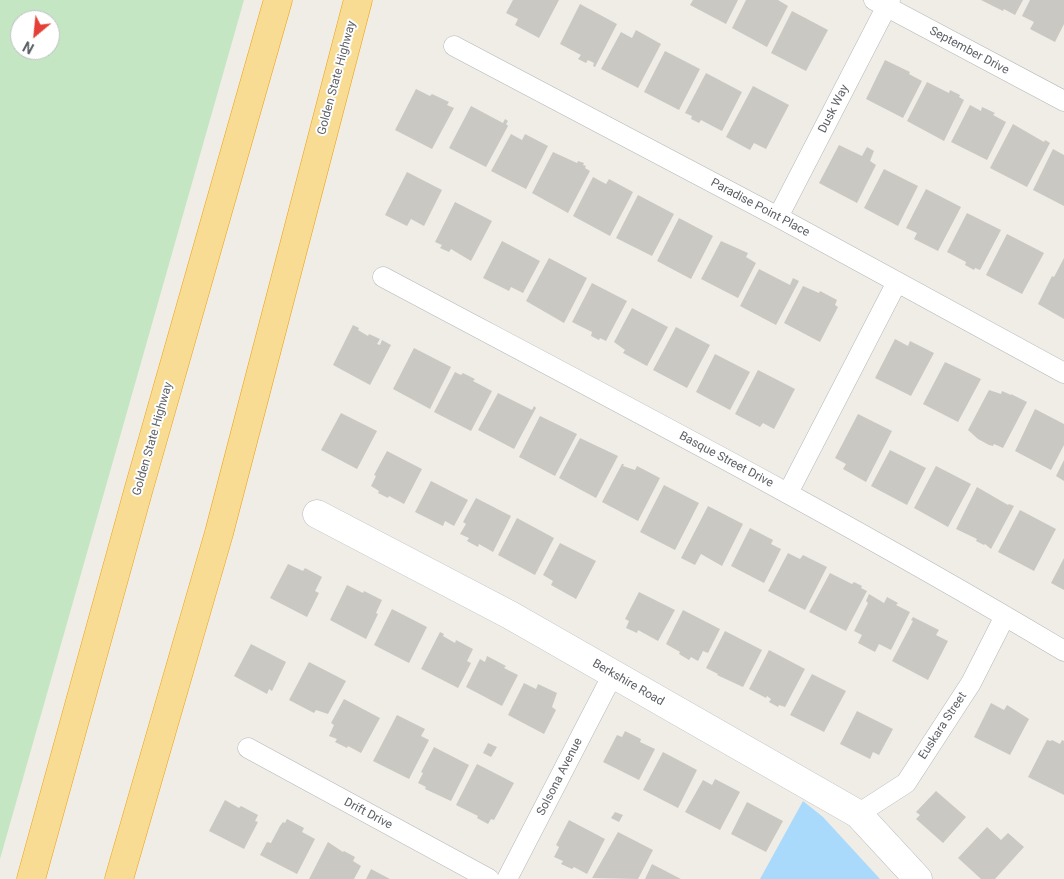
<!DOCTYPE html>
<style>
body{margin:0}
#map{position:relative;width:1064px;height:879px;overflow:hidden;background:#efede6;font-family:Roboto,sans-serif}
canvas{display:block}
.north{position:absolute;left:10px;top:10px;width:50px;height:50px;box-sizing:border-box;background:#fff;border:1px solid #bec0c2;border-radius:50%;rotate:208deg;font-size:14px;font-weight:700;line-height:20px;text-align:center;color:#5d6166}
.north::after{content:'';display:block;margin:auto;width:18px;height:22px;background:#e44037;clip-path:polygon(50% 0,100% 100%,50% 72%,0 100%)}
</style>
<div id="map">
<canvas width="1064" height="879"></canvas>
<div class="north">N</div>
</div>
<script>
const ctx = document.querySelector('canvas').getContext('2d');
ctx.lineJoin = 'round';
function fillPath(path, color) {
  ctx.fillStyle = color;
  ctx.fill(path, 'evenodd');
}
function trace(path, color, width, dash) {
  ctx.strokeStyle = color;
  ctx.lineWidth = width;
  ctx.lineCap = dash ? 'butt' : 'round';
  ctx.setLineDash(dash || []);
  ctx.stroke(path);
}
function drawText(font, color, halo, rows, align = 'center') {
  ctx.font = font + ' Roboto,sans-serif';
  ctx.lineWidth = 4;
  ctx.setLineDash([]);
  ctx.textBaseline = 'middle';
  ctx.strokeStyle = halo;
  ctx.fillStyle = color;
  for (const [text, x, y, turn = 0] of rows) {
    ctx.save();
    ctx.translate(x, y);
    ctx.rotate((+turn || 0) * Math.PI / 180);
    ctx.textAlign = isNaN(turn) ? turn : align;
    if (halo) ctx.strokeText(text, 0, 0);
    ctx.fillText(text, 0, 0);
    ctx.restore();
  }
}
const green = new Path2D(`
 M0,0H244L0,859ZM20,20H50V50H20Z`);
const water = new Path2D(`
 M803,801L823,817L880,879H760Z`);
const building = new Path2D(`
 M513,0H559L539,38L515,25L518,19L506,13Z
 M693,0H738L726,24L690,5Z
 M746,0H778L788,6L767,47L732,28Z
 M981,0H1023L1015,15L1004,9L1003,11Z
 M1030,0H1064V24L1055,42L1030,29L1034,22L1022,16Z
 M580,4L617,24L595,67L593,66L594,63L588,60L586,63L578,59L581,55L560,44Z
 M792,11L828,30L806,71L771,53Z
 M636,30L661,44L638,88L601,69L621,32L632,38Z
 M665,51L700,69L679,110L644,92Z
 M885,60L910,72L909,74L922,81L903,118L866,99Z
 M706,73L742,92L722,131L701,120L699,123L691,119L692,116L685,113Z
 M927,82L949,93L950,90L960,95L959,97L964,100L944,141L907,121Z
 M753,86L789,105L766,149L754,143L750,150L726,137Z
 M416,89L430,96L432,94L449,102L447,105L454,108L432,149L395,130Z
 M970,105L981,111L982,107L995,113L993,115L1006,122L987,160L951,142Z
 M471,106L503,123L505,119L508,121L506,124L508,126L486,167L449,148Z
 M1013,124L1044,142L1045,140L1050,143L1027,187L990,168Z
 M511,134L522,140L525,134L548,146L526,189L491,171Z
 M839,145L862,156L867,147L874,151L870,161L876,165L857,203L819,183Z
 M1053,149L1064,155V206L1033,190Z
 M553,152L577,163L578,161L584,163L583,165L586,166L585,168L590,171L568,213L532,193Z
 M884,169L918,186L898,226L864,208Z
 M407,172L442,190L424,226L411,219L407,226L385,215Z
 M593,177L606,184L609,179L633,192L610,236L573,216Z
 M926,189L961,207L938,251L914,239L917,233L906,228Z
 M638,195L674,214L652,256L616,238Z
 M455,202L492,221L471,261L451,249L449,252L440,248L442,245L435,242Z
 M967,213L1001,230L980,270L975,268L974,270L965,265L966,262L947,252Z
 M679,218L713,236L691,279L657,261Z
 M1007,234L1044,253L1022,294L986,275Z
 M502,241L540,261L523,293L511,287L509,291L483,278Z
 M721,241L748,253L746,257L756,263L738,298L701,279Z
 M549,258L587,278L564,323L526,301Z
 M1064,258V319L1038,304L1052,276L1054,277Z
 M759,269L790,285L793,278L799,281L776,325L740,306Z
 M592,283L627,301L606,341L600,338L599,340L591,336L592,332L572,322Z
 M803,286L819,293L820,291L837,300L835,305L838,307L820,342L784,323Z
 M632,308L668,327L647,366L623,353L625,350L614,342Z
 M353,325L359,328L358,330L368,336L369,334L380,339L377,344L380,345L382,340L391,345L370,385L333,365Z
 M676,327L710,345L687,388L653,370Z
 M895,339L908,346L910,341L934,353L911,396L875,378Z
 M414,348L451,367L430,409L393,389Z
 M715,354L750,372L730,410L696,392Z
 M945,362L981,379L958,422L923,404Z
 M758,370L795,389L774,429L763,423L760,427L735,414Z
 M455,372L461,375L463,373L475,379L473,381L492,391L471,431L434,412Z
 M989,390L1001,394L1002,391L1011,395V394L1027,402L1003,448L994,444L993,446L989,445L978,439L968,430Z
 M498,393L532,410L534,406L536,408L514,449L478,430Z
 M1035,409L1064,424V445L1051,470L1015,451Z
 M341,413L377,431L357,469L321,450Z
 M858,414L892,431L866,482L843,469L846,464L835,458Z
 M540,416L577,434L555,476L519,457Z
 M580,438L618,456L596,498L559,478Z
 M890,450L926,468L907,505L871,486Z
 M387,451L422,469L404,504L389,496L388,498L378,493L379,491L371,486L376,476L374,475Z
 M1064,460V481L1056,476Z
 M622,464H624L623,466L635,470L637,466L660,478L638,521L602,502Z
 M936,466L971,484L948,527L914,508Z
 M431,481L468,500L454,526L445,521L443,526L415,512Z
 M664,485L699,503L675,550L640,532Z
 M977,487L1008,505L1009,504L1014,506L991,549L985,544L984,545L976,541L977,539L956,529Z
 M476,498L511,516L493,552L479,544L478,547L467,541L469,538L460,534L466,524L463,522Z
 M708,506L743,524L722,566L701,554L695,565L681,558Z
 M1020,510L1056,529L1034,571L998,552Z
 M517,518L554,538L535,575L498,555Z
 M750,528L773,540L771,544L781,549L764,583L731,566Z
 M560,543L596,561L576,599L551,585L553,581L543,575Z
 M788,553L800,559L803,555L827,567L805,610L768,591Z
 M1064,558V590L1051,583Z
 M288,564L303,571L305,568L322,577L315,591L319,593L307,617L270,598Z
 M830,573L852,584L854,582L862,586L861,588L867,591L846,631L809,612Z
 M347,585L363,593L364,591L382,600L376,613L378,614L366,639L330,620Z
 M639,592L675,610L658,641L638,630L637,633L626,628L629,621L625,619Z
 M869,594L884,603L887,597L898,603L896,605L910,612L891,650L879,644L875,652L858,643L862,635L854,631L868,603L866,601Z
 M392,609L427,627L409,663L374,645Z
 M683,610L720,629L708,653L703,651L698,661L691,657L689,660L679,654L680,652L666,644Z
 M913,617L939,630L936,635L948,641L928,680L892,661L913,621L911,620Z
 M725,631L762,650L743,687L717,675L718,674L706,668Z
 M440,632L444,634L443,636L455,643L456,640L473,649L467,661L471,663L458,688L421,669Z
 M251,644L286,662L272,691L269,689L267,694L234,676Z
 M769,650L805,669L785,707L779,705L778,707L769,702L771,699L767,696L766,698L749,689Z
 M487,656L506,666L504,668L518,675L502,706L466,687L480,659L485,662Z
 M309,662L346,681L328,714L316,710L314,713L289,700Z
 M812,674L846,691L824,732L790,715Z
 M524,683L536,689L538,684L557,693L552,707L556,710L544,734L508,715Z
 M344,699L380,718L361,753L348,746L347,748L335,742L337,739L329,736L334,725L331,723Z
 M991,703L1004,710L1007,705L1029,719L1010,755L974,737Z
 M857,711L893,729L879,755L873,752L870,759L840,744Z
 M397,715L425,729L421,736L429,740L409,779L373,761Z
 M625,731L641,739L640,742L655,749L639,780L603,762L617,735L622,737Z
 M1047,740L1051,741L1052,740L1060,744L1062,740L1064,741V795L1028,777Z
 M488,743L497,747L491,757L483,753Z
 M434,747L469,765L451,801L425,789L426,787L418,783L423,773L421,772Z
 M663,752L697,770L678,808L643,790Z
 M477,764L514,783L494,820L491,819L488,824L477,818L478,816L456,805Z
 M715,779L740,792L720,830L685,812L703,780L712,785Z
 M936,791L966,817L943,843L916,819L920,815L916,812Z
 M225,800L239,808L241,806L258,815L255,821L258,822L244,849L209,831Z
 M747,802L783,821L766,852L731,834Z
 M615,812L623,815L619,822L611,818Z
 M287,819L304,828L302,832L315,839L297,874L260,855L267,842L271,843L280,826L283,822L285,823Z
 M569,820L605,839L587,874L574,867L572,869L561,864L563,861L554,857L559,847L556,845Z
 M987,827L1001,840L1008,833L1024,847L995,879H981L958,858Z
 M618,832L653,850L638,879L592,878Z
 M328,842L343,852L344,851L355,857L353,861L361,866L354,879H309Z
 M652,864L681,879H645Z
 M371,869L390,879H366Z`);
const street = new Path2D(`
 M874,0L1064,101
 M454,46L778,217L1064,373
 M778,217L890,0
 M383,277C612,399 842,518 1064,651
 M788,493L897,282
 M248,748L489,879
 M858,814L906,783L971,683L1005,616
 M507,879L613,674`);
const secondary = new Path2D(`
 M317,514L510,615L858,814L918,879`);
const highway = new Path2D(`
 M31,879L139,488L278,0
 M119,879L219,533L358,0`);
const streetNames = [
 ["September Drive",969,51,28],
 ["Golden State Highway",337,78,-75],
 ["Dusk Way",834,109,-63],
 ["Paradise Point Place",760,208,28],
 ["Golden State Highway",153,439,-74],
 ["Basque Street Drive",726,460,28],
 ["Berkshire Road",628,683,30],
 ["Euskara Street",943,726,-57],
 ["Solsona Avenue",560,777,-63],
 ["Drift Drive",368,814,28]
];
fillPath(green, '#c4e6c3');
fillPath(water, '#a9dafc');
fillPath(building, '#cac8c3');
trace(street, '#b3b6ba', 21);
trace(secondary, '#b4b8bd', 29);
trace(highway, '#ed9f08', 29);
trace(street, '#fff', 20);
trace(secondary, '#fff', 28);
trace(highway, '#f9dc93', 28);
drawText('12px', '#5d6166', '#fff', streetNames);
</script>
